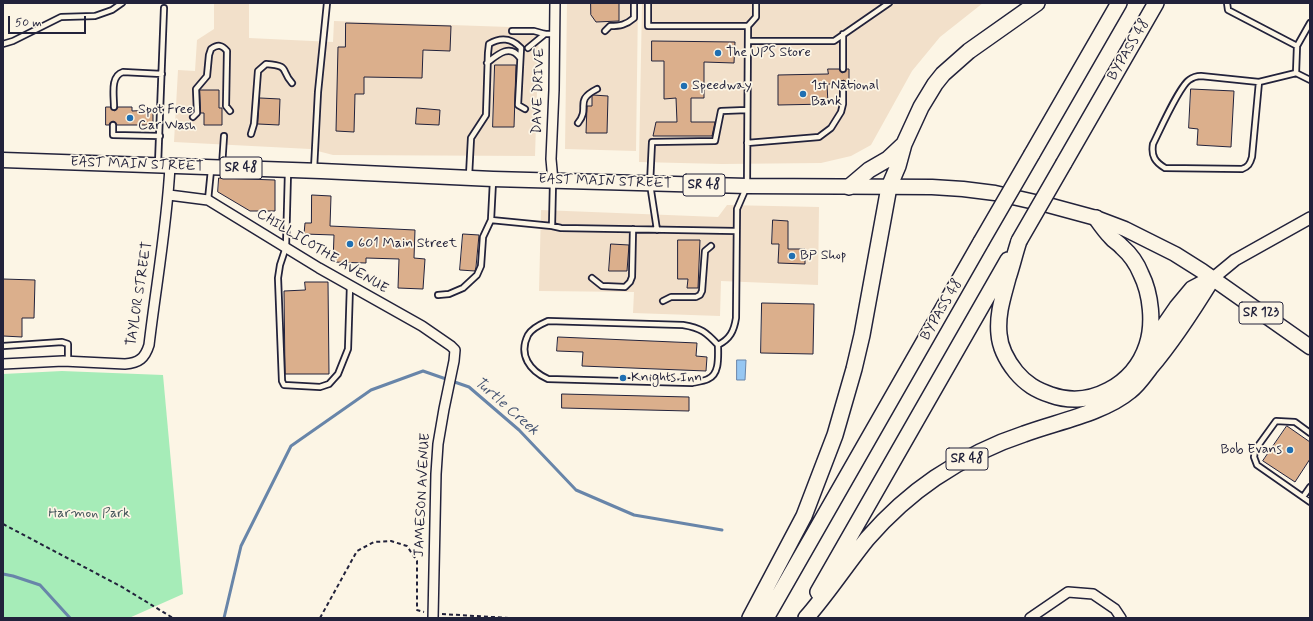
<!DOCTYPE html>
<style>
body{margin:0}
#map{position:relative;width:1313px;height:621px;overflow:hidden;background:#fcf5e5;font-family:Mynerve,sans-serif}
canvas{display:block}
.frame{position:absolute;inset:0;border:4px solid #22223b;pointer-events:none}
.scale{position:absolute;left:8px;top:16px;width:78px;height:18px;box-sizing:border-box;border:2px solid #22223b;border-top:0;padding-left:5px;font-size:12px;line-height:14px;white-space:nowrap;color:#22223b;-webkit-text-stroke:3px #fcf5e5;paint-order:stroke}
</style>
<div id="map">
<canvas width="1313" height="621"></canvas>
<div class="frame"></div>
<div class="scale">50 m</div>
</div>
<script>
const ctx = document.querySelector('canvas').getContext('2d');
ctx.lineJoin = 'round';
function fillPath(path, color) {
  ctx.fillStyle = color;
  ctx.fill(path, 'evenodd');
}
function trace(path, color, width, dash) {
  ctx.strokeStyle = color;
  ctx.lineWidth = width;
  ctx.lineCap = dash ? 'butt' : 'round';
  ctx.setLineDash(dash || []);
  ctx.stroke(path);
}
function drawText(font, color, halo, rows, align = 'center') {
  ctx.font = font + ' Mynerve,sans-serif';
  ctx.lineWidth = 3.5;
  ctx.setLineDash([]);
  ctx.textBaseline = 'middle';
  ctx.strokeStyle = halo;
  ctx.fillStyle = color;
  for (const [text, x, y, turn = 0] of rows) {
    ctx.save();
    ctx.translate(x, y);
    ctx.rotate((+turn || 0) * Math.PI / 180);
    ctx.textAlign = isNaN(turn) ? turn : align;
    if (halo) ctx.strokeText(text, 0, 0);
    ctx.fillText(text, 0, 0);
    ctx.restore();
  }
}
const built = new Path2D(`
 M214,3H249V38L333,42L334,21L539,28L535,156L333,155L310,149L174,142L178,70L195,71L197,40L214,29Z
 M567,3H638L636,151L565,149Z
 M642,3H983L940,37L912,71L871,145L851,156L821,163L722,164L639,162Z
 M727,205L819,207L818,285L721,281L720,316L633,313L634,292L539,291L541,210L718,217Z`);
const green = new Path2D(`
 M62,371L163,375L183,594L129,618H3V374Z`);
const water = new Path2D(`
 M737,360H746L745,380H737Z`);
const stream = new Path2D(`
 M3,574L13,576L40,585L70,618
 M224,618L241,546L291,446L371,390L423,371L469,387L519,430L576,490L634,515L722,530`);
const building = new Path2D(`
 M591,3H619V21L596,22L591,15Z
 M346,23L451,26L450,51L423,50L422,78L364,77V94H355L354,132L336,131L338,47H345Z
 M652,41L735,42L734,63L704,62V98H691V122H715L712,136H653L656,122H677L676,98L664,99V61H652Z
 M495,65H516L514,127H493Z
 M828,69H839L841,72L843,73L847,69H849V84H847L845,81L843,80L839,84H827L828,104L778,105V75L828,74Z
 M1191,89L1234,91L1231,147L1197,145L1198,129L1189,128Z
 M200,90H219V108H222V125H204V113H201Z
 M593,95L608,96L607,133H586L587,106H592V96Z
 M260,98L280,99L279,125L258,124Z
 M106,107H110L114,111L116,110L118,107H132V111L153,110V125H117L115,122L113,121L110,123L109,125H106Z
 M417,108L440,110L439,125L416,124Z
 M219,178L275,180V211H250L218,192Z
 M312,195L331,196L330,226L415,230L414,258L425,259L423,289L398,288L399,259L366,258V263L333,262L334,235L304,234L305,223H311Z
 M773,220L788,221V249H805V264L778,263L779,244H772Z
 M463,234L479,235L476,267L475,271L460,270Z
 M678,240H700L698,288H687L688,279H678Z
 M611,244L629,245L627,271H609Z
 M3,279L35,280L34,318H22V337L3,336Z
 M305,282H328L329,374H285L284,291L305,290Z
 M762,303L814,304L813,354L761,353Z
 M558,337L697,343L696,356L707,357L706,371L582,366L583,352L557,351Z
 M562,394L689,397V411L562,408Z
 M1287,426L1310,442V459L1295,482L1263,461Z`);
const path = new Path2D(`
 M3,524L122,587L173,618
 M442,614L510,618
 M320,618L357,551L374,542L391,541L407,546L417,561V610L424,612`);
const service = new Path2D(`
 M648,3V26H748
 M1227,3L1228,10L1297,46
 M512,31H534L545,34H555
 M605,31L610,26C620,26 626,25 634,18V3
 M748,41H834L889,3
 M3,44L13,41L61,17L95,16L112,10L122,3
 M528,48L545,34
 M487,63C497,55 510,43 520,58
 M843,69V34
 M1296,73L1297,46L1310,23
 M1259,82L1252,157C1250,164 1248,167 1242,169L1165,168C1155,162 1151,156 1153,144C1160,130 1179,87 1189,80C1193,77 1197,76 1201,76L1259,82L1296,73L1310,80
 M114,107C114,95 110,76 123,72L162,74
 M193,117L197,113L196,89L207,76L209,55L211,49C218,44 222,45 227,51L226,106L230,111
 M578,123C591,107 573,101 597,89
 M113,125V135L160,136
 M251,134L254,124L258,71L266,64C291,66 280,70 292,83
 M747,143L819,137L831,128L841,112L843,104V84
 M158,164L164,8
 M222,166L224,136
 M314,169L318,92L327,3
 M288,172L286,247L280,265L278,278L282,381L284,385L320,387L329,384L338,374L348,349L350,285
 M469,176L471,138L486,115L488,53L489,44C501,37 511,38 521,48L518,105L525,109
 M208,200L211,170
 M491,220L552,226L561,228L736,231
 M552,226L553,182
 M657,230L650,184L652,142L715,141L721,111L747,110
 M592,278L602,286L625,287L630,282L632,277L633,229
 M438,295L449,294L463,288L477,275L481,266L483,237L491,220L493,181
 M663,301L671,297H696L700,295L702,291L705,251L711,246
 M718,345C718,356 720,374 708,379C704,381 697,382 692,383L548,379C530,371 518,355 528,335C532,328 541,324 548,321L683,325C701,328 706,332 718,345C730,339 734,331 736,318L737,209L747,186L748,26L756,17V3
 M3,346L62,342L68,344V361
 M1310,433L1295,422L1276,421L1255,450L1254,457L1257,465L1310,502
 M1303,497L1310,487`);
const minor = new Path2D(`
 M553,181L551,159L554,90L555,3
 M169,195L208,200L319,268L422,326L451,346L455,350L454,361L444,409L438,444L436,474L433,618
 M3,364L63,361L125,364C139,363 145,358 149,345C156,285 167,226 170,166
 M1030,618L1068,592L1093,594L1115,609L1121,618`);
const tertiary = new Path2D(`
 M1212,279L1235,260L1310,218`);
const primary = new Path2D(`
 M3,160L321,171L493,179L747,186L932,187L963,189L995,193L1048,205L1096,218L1125,229L1175,254L1202,271L1310,347`);
const trunk = new Path2D(`
 M1032,154L1119,3
 M1064,163L1156,3
 M849,187L869,170L888,159L904,144
 M1019,241C1015,253 1012,266 1008,278C1003,297 997,314 999,334C1000,348 1008,362 1016,372C1026,384 1036,390 1051,395C1090,409 1134,385 1147,345C1154,324 1151,294 1141,274C1137,264 1130,254 1122,247C1119,243 1114,241 1111,237C1105,231 1101,225 1096,218
 M1148,349L1177,307L1192,289L1211,279
 M818,592L1008,260
 M750,618L804,516L835,435L854,369L862,335L889,187L898,166L904,144L921,107L935,84L943,74L969,51L1037,3
 M766,618L981,242
 M806,618C828,593 846,565 867,539C887,516 910,495 935,478C962,460 993,444 1024,434C1056,422 1104,413 1130,391C1138,385 1144,376 1150,368C1173,341 1193,310 1212,279`);
const trunkBridge = new Path2D(`
 M1019,241L1064,163
 M981,242L1032,154`);
const markers = [
 [718,53,4,"#1f6fb2"],
 [684,86,4,"#1f6fb2"],
 [803,94,4,"#1f6fb2"],
 [130,118,4,"#1f6fb2"],
 [350,244,4,"#1f6fb2"],
 [792,256,4,"#1f6fb2"],
 [623,378,4,"#1f6fb2"],
 [1290,450,4,"#1f6fb2"]
];
const shields = [
 [241,168,42],
 [704,185,42],
 [1261,313,44],
 [967,459,42]
];
const shieldNames = [
 ["SR 48",241,168],
 ["SR 48",704,185],
 ["SR 123",1261,313],
 ["SR 48",967,459]
];
const streetNames = [
 ["BYPASS 48",1129,50,-60],
 ["DAVE DRIVE",539,91,-88],
 ["EAST MAIN STREET",137,165,2],
 ["EAST MAIN STREET",605,182,2],
 ["CHILLICOTHE AVENUE",322,252,31],
 ["TAYLOR STREET",140,294,-81],
 ["BYPASS 48",942,310,-60],
 ["JAMESON AVENUE",423,495,-87]
];
const poiNames = [
 ["The UPS Store",726,53],
 ["Speedway",692,86],
 ["1st National",811,86],
 ["Bank",811,102],
 ["Spot Free",138,110],
 ["Car Wash",138,126],
 ["601 Main Street",358,244],
 ["BP Shop",800,256],
 ["Knights Inn",631,378],
 ["Bob Evans",1282,450,"right"]
];
const parkNames = [
 ["Harmon Park",89,514]
];
const waterNames = [
 ["Turtle Creek",506,407,41]
];
fillPath(built, '#f2e0ca');
fillPath(green, '#a6ecb8');
fillPath(water, '#96c7f2');
trace(water, '#6885a9', 1);
trace(stream, '#6885a9', 3);
fillPath(building, '#dbaf8c');
trace(building, '#22223b', 1);
trace(service, '#22223b', 8);
trace(minor, '#22223b', 12);
trace(tertiary, '#22223b', 14);
trace(primary, '#22223b', 17);
trace(trunk, '#22223b', 18);
trace(path, '#22223b', 2, [4, 3]);
trace(service, '#fcf5e5', 4.5);
trace(minor, '#fcf5e5', 9);
trace(tertiary, '#fcf5e5', 11);
trace(primary, '#fcf5e5', 14);
trace(trunk, '#fcf5e5', 15);
trace(trunkBridge, '#22223b', 18, []);
trace(trunkBridge, '#fcf5e5', 15);
for (const [x, y, r, color] of markers) {
  const dot = new Path2D();
  dot.arc(x, y, r, 0, 2 * Math.PI);
  ctx.fillStyle = color;
  ctx.fill(dot);
  trace(dot, '#fcf5e5', 1.5);
}
for (const [x, y, w] of shields) {
  const box = new Path2D();
  box.roundRect(x - w / 2, y - 11, w, 22, 3);
  ctx.fillStyle = '#fcf5e5';
  ctx.fill(box);
  trace(box, '#22223b', 1);
}
drawText('bold 13px', '#22223b', null, shieldNames);
drawText('14px', '#22223b', '#fcf5e5', streetNames);
drawText('14px', '#22223b', '#fcf5e5', poiNames, 'left');
drawText('14px', '#43545a', '#fcf5e5', parkNames);
drawText('italic 15px', '#455472', '#fcf5e5', waterNames);
</script>
